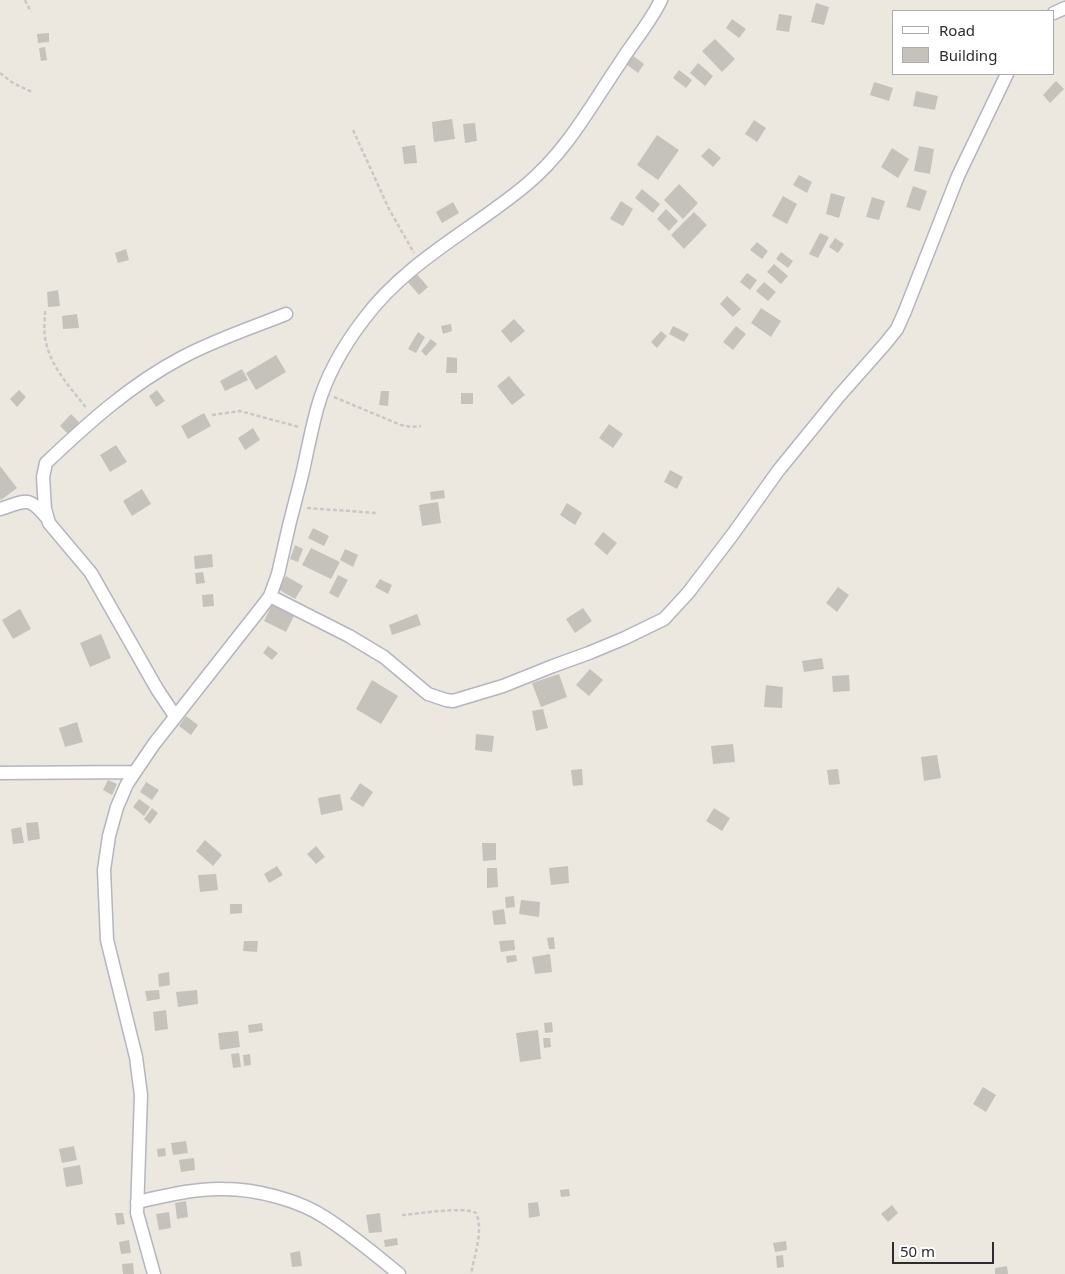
<!DOCTYPE html>
<style>
body{margin:0}
#map{position:relative;width:1065px;height:1274px;overflow:hidden;background:#ece8e0;font-family:"Noto Sans",sans-serif}
canvas{display:block}
.legend{position:absolute;left:892px;top:10px;width:162px;height:65px;box-sizing:border-box;background:#fff;border:1px solid #ababab;margin:0;padding:6px 9px;list-style:none;font-size:15px;color:#2c2c2c}
.legend li{display:flex;align-items:center;gap:10px;height:25px}
.legend b{width:25px;border:1px solid #ababab}
.scale{position:absolute;left:892px;top:1242px;width:102px;height:22px;box-sizing:border-box;border:2px solid #2c2c2c;border-top:0;padding-left:6px;font-size:15px;line-height:18px;white-space:nowrap;color:#2c2c2c;-webkit-text-stroke:4px #fff;paint-order:stroke}
</style>
<div id="map">
<canvas width="1065" height="1274"></canvas>
<ul class="legend">
<li><b style="height:6px;background:#fff"></b>Road</li>
<li><b style="height:14px;background:#c5c2bb"></b>Building</li>
</ul>
<div class="scale">50 m</div>
</div>
<script>
const ctx = document.querySelector('canvas').getContext('2d');
ctx.lineJoin = 'round';
function fillPath(path, color) {
  ctx.fillStyle = color;
  ctx.fill(path, 'evenodd');
}
function trace(path, color, width, dash) {
  ctx.strokeStyle = color;
  ctx.lineWidth = width;
  ctx.lineCap = dash ? 'butt' : 'round';
  ctx.setLineDash(dash || []);
  ctx.stroke(path);
}
const building = new Path2D(`
 M816,3L829,7L824,25L811,22Z
 M779,14L792,16L789,32L776,30Z
 M732,19L746,29L739,38L726,28Z
 M49,33V42L38,43L37,34Z
 M715,39L735,59L722,72L702,51Z
 M45,47L47,60L41,61L39,48Z
 M632,55L644,64L638,73L626,64Z
 M698,63L713,76L705,86L690,73Z
 M679,70L692,80L686,88L673,78Z
 M1056,81L1064,89L1050,103L1043,95Z
 M874,82L893,88L889,101L870,95Z
 M916,91L938,96L935,110L913,106Z
 M452,119L455,139L434,142L432,122Z
 M754,120L766,128L757,142L745,134Z
 M475,123L477,141L465,143L463,124Z
 M657,135L679,150L658,180L637,165Z
 M415,145L417,163L404,164L402,147Z
 M919,146L934,149L930,174L914,171Z
 M709,148L721,158L713,167L701,156Z
 M892,148L909,159L898,178L881,167Z
 M799,175L812,182L807,193L793,185Z
 M679,184L698,203L683,219L664,200Z
 M913,186L927,191L920,211L906,207Z
 M642,189L660,204L653,213L635,198Z
 M831,193L845,197L839,218L826,214Z
 M783,196L797,204L787,224L772,216Z
 M872,197L885,201L879,220L866,217Z
 M621,201L633,209L623,226L610,219Z
 M453,202L459,213L442,223L436,212Z
 M666,209L678,221L669,231L657,219Z
 M694,212L707,225L684,249L671,235Z
 M820,233L829,237L818,258L809,254Z
 M835,238L844,244L838,253L829,247Z
 M757,242L768,251L762,259L750,250Z
 M126,249L129,260L118,263L115,253Z
 M781,252L793,261L788,268L776,259Z
 M774,264L788,276L781,284L767,272Z
 M416,273L428,287L419,295L407,281Z
 M747,273L757,280L750,290L740,282Z
 M764,282L776,292L768,301L756,291Z
 M58,290L60,306L48,307L47,292Z
 M727,296L741,309L733,317L720,304Z
 M761,308L781,321L771,337L751,323Z
 M77,314L79,328L63,329L62,316Z
 M514,319L525,331L511,343L501,331Z
 M451,324L452,331L443,334L441,326Z
 M673,326L689,334L684,342L669,334Z
 M736,326L746,334L733,350L723,342Z
 M661,331L667,336L657,348L651,342Z
 M418,332L425,337L416,353L408,349Z
 M431,339L437,344L426,356L421,351Z
 M276,355L286,372L256,390L246,373Z
 M447,357L457,358V373H446Z
 M242,369L248,380L225,391L220,381Z
 M509,376L525,395L512,405L497,386Z
 M19,390L26,397L17,407L10,399Z
 M157,390L165,401L156,407L149,396Z
 M381,391H389L388,406L379,405Z
 M461,393H473V404H461Z
 M204,413L211,426L188,439L181,426Z
 M71,414L79,422L68,434L60,426Z
 M609,424L623,434L613,448L599,438Z
 M253,428L260,440L245,450L238,438Z
 M116,445L127,462L110,472L100,455Z
 M0,466L17,488L1,500L0,498Z
 M670,470L683,477L677,489L664,482Z
 M142,489L151,504L132,516L123,501Z
 M444,490L445,498L431,500L430,492Z
 M438,502L441,523L422,526L419,505Z
 M567,503L582,513L575,525L560,515Z
 M313,528L329,536L324,546L308,538Z
 M603,532L617,543L607,555L594,544Z
 M295,545L303,549L298,562L290,559Z
 M311,548L340,562L331,579L302,565Z
 M345,549L358,555L353,567L340,560Z
 M212,554L213,567L195,569L194,556Z
 M203,572L205,583L196,584L195,573Z
 M338,575L348,580L338,598L329,593Z
 M286,576L303,586L295,599L278,589Z
 M380,579L392,585L388,594L375,587Z
 M838,587L849,595L837,612L826,603Z
 M213,594L214,606L203,607L202,595Z
 M272,605L294,616L286,632L264,621Z
 M583,608L592,621L575,633L566,619Z
 M20,609L31,629L13,639L2,620Z
 M417,614L421,625L392,635L389,625Z
 M101,634L111,658L90,667L80,643Z
 M268,646L278,653L272,660L263,653Z
 M822,658L824,669L804,672L802,661Z
 M590,669L603,680L589,696L576,685Z
 M559,674L567,697L541,707L532,683Z
 M849,675L850,691L833,692L832,676Z
 M372,680L398,696L381,724L356,709Z
 M766,685L783,687L782,708L764,707Z
 M543,709L548,728L536,731L532,711Z
 M186,716L198,725L191,735L179,726Z
 M77,722L83,742L65,747L59,728Z
 M476,734L494,736L492,752L475,750Z
 M733,744L735,762L713,764L711,746Z
 M937,755L941,778L924,781L921,757Z
 M582,769L583,785L573,786L571,770Z
 M838,769L840,784L829,785L827,770Z
 M108,780L117,784L112,795L103,790Z
 M146,782L159,790L152,800L140,792Z
 M360,783L373,792L363,807L350,799Z
 M340,794L343,810L321,815L318,798Z
 M139,799L150,807L144,816L133,807Z
 M152,808L158,813L150,824L144,819Z
 M714,808L730,818L722,831L706,821Z
 M38,822L40,839L28,841L26,823Z
 M21,827L24,843L13,844L11,829Z
 M205,840L222,855L213,866L196,851Z
 M482,843H496V860L483,861Z
 M316,846L325,857L316,864L307,854Z
 M277,866L283,875L269,883L264,874Z
 M568,866L569,883L551,885L549,868Z
 M487,868H497L498,887L487,888Z
 M216,874L218,890L200,892L198,875Z
 M514,896L515,907L506,908L505,897Z
 M521,900L540,902L539,917L519,914Z
 M230,904H242V913L230,914Z
 M504,909L506,924L494,925L492,911Z
 M554,937L555,949H549L547,938Z
 M514,940L515,950L501,952L499,941Z
 M244,941H258L257,952L243,951Z
 M550,954L552,972L535,974L532,957Z
 M516,955L517,961L507,963L506,956Z
 M169,972L170,985L159,987L158,974Z
 M159,990L160,999L147,1001L145,991Z
 M197,990L198,1004L178,1007L176,992Z
 M166,1010L168,1029L155,1031L153,1012Z
 M552,1022L553,1032L545,1033L544,1023Z
 M262,1023L263,1031L249,1033L248,1025Z
 M538,1030L541,1059L520,1062L516,1033Z
 M238,1031L240,1047L220,1050L218,1033Z
 M543,1038H550L551,1047L544,1048Z
 M239,1053L241,1067L233,1068L231,1054Z
 M250,1054L251,1065L244,1066L243,1055Z
 M983,1087L996,1095L986,1112L973,1104Z
 M186,1141L188,1153L173,1155L171,1143Z
 M74,1146L77,1160L62,1163L59,1149Z
 M165,1148L166,1156L158,1157L157,1149Z
 M194,1158L195,1170L181,1172L179,1160Z
 M80,1165L83,1184L66,1187L63,1168Z
 M569,1189L570,1196L561,1197L560,1190Z
 M186,1201L188,1217L177,1219L175,1203Z
 M538,1202L540,1216L529,1218L528,1203Z
 M892,1205L898,1213L888,1222L881,1214Z
 M169,1212L171,1228L159,1230L156,1214Z
 M115,1213H123L125,1224L117,1225Z
 M380,1213L382,1232L369,1233L366,1215Z
 M397,1238L398,1245L385,1247L384,1240Z
 M129,1240L131,1253L121,1254L119,1242Z
 M786,1241L787,1250L775,1252L773,1243Z
 M300,1251L302,1266L292,1267L290,1253Z
 M783,1255L784,1267L777,1268L776,1256Z
 M133,1263L134,1274H123L122,1264Z
 M1007,1266L1008,1274H995V1268Z`);
const path = new Path2D(`
 M25,0L31,12
 M0,73L13,83L32,92
 M353,130L389,209L414,253
 M45,311C45,321 43,332 46,342C51,368 72,389 87,409
 M334,397L401,425L411,427L421,426
 M212,415L240,411L299,427
 M307,508L377,513
 M402,1215C418,1214 464,1206 476,1213C484,1231 474,1256 471,1274`);
const street = new Path2D(`
 M1054,13L1065,8
 M0,509C26,501 28,495 47,518
 M270,596L349,636L384,657L428,694L446,700L453,701L503,686L553,666L589,653L625,638L664,619L688,593L733,534L778,471L839,396L885,344L897,329L905,311L958,176L1007,74
 M175,716L157,689L91,573L49,523L45,509L43,477L46,463C87,424 130,385 181,358C214,340 251,328 286,314
 M0,773L135,772
 M137,1202C165,1196 195,1188 224,1189C256,1189 299,1200 326,1218C352,1235 376,1255 399,1274
 M154,1274L137,1213L141,1095L136,1057L107,940L104,870L109,836L117,807L127,784L135,772L154,744L261,608L270,596L278,574C285,541 293,508 302,475C307,453 311,431 317,409C326,376 344,345 364,319C406,262 472,230 526,185C567,151 590,107 620,63C633,42 650,23 661,0`);
fillPath(building, '#c5c2bb');
trace(street, '#b4b5be', 15);
trace(path, '#c8c8c8', 2.5, [4, 2.5]);
trace(street, '#fff', 12);
</script>
